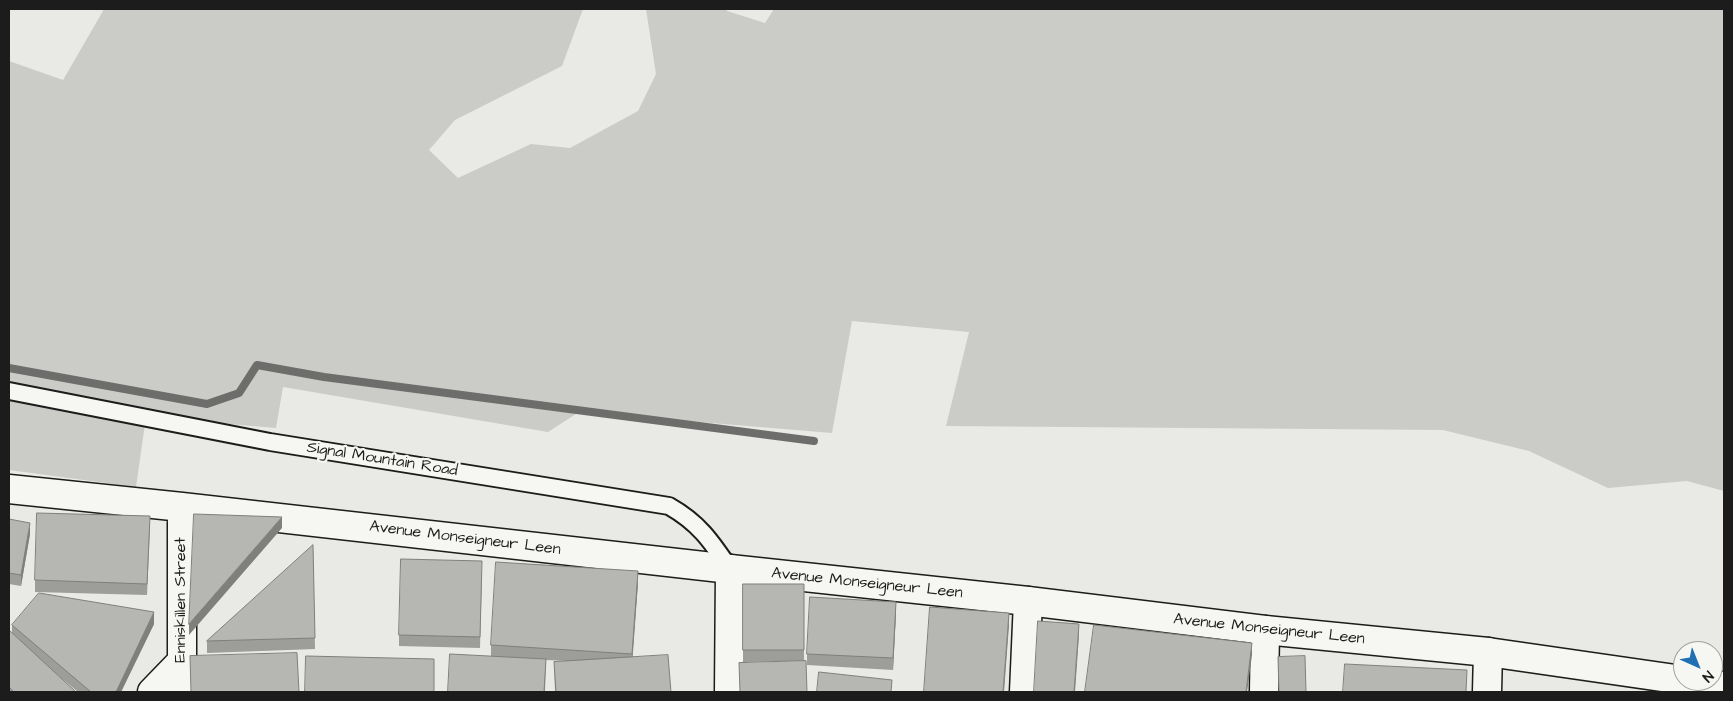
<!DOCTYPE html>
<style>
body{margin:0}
#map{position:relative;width:1733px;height:701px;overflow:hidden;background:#e9e9e5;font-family:"Architects Daughter",sans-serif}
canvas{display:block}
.frame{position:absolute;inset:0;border:10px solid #1c1c1c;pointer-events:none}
.north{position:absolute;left:1673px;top:641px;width:50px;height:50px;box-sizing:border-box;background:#f6f6f2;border:1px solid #9f9f9c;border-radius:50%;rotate:136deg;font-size:14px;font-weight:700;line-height:20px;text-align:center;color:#1c1c1c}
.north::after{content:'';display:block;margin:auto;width:18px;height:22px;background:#1f6fb2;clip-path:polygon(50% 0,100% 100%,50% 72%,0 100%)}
</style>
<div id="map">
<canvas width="1733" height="701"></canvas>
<div class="frame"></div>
<div class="north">N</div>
</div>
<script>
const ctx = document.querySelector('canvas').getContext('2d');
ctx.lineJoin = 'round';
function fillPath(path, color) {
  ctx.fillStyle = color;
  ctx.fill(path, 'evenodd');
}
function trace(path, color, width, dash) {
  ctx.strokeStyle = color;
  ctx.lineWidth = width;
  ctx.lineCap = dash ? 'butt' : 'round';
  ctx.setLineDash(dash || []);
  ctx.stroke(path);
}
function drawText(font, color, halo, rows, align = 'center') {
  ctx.font = font + ' "Architects Daughter",sans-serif';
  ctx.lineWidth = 4.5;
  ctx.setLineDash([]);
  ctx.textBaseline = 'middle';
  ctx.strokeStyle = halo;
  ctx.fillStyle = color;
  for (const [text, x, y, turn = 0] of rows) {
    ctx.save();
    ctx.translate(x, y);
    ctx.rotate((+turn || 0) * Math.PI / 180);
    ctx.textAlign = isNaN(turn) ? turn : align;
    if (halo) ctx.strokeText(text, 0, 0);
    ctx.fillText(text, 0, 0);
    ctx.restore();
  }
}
const green = new Path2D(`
 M103,9H583L562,66L455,120L429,150L458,178L531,144L570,148L638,111L656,74L646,9H726L727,11L765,23L774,9H1724V491L1687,481L1608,488L1529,451L1443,430L946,426L969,332L852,321L832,433L579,412L548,432L283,387L276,428L146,417L136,487L9,470V61L63,80L103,11Z`);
const stream = new Path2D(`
 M9,368L207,404L239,393L257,365L324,377L814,441`);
const service = new Path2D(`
 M9,391L270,442L669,506C699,523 711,541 730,569`);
const minor = new Path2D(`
 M9,489L182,507L730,569
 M182,507V692
 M152,692L182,661
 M1024,692L1028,601
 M1264,692L1265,630
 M1487,692L1488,652`);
const secondary = new Path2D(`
 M729,692L730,569L1028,601L1265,630L1488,652L1724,686`);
const wall = new Path2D(`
 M9,519L30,534L21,586L9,584Z
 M150,528L147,595L35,592V580Z
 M313,545L315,649L207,653V641Z
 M482,572L480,648L399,646V635Z
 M638,583L632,657L671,692H555L554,662L568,661L546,660L545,692H448L491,656V645Z
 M743,584H804V661L743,662Z
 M896,613L893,670L807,665V654Z
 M154,624L121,692H78L54,672L76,692H9V630L12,633V625Z`);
const shadedWall = new Path2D(`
 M282,517V528L189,635V624Z
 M30,523V534L21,586V575Z
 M638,571V583L632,666V654Z
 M896,602V613L893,670V658Z
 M154,612V624L121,692H116Z
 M1009,613V625L1004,692H1003Z
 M1079,624V635L1075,692H1074Z
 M1252,643V655L1247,692H1246Z`);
const building = new Path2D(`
 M37,513L150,516L147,584L35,580Z
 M194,514L282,517L189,624Z
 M9,519L30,523L21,575L9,573Z
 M313,545L315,638L207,641Z
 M401,559L482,561L480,637L399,635Z
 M496,562L638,571L632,654L491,645Z
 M743,584H804V650H743Z
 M39,593L154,612L116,692H91L12,625Z
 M810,597L896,602L893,658L807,654Z
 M930,607L1009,613L1003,692H924Z
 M1038,621L1079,624L1074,692H1034Z
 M1094,625L1252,643L1246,692H1085Z
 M9,630L76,692H14L9,687Z
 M297,653L299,692H191L190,656Z
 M450,654L546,659L544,692H448Z
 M668,655L671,692H556L554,662Z
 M306,656L434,659V692H305Z
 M1305,656L1306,692H1279L1278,657Z
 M806,661L807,692H740L739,663Z
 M1345,664L1467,670L1466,692H1343Z
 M819,672L892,680L891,692H817Z`);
const streetNames = [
 ["Signal Mountain Road",382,460,9],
 ["Avenue Monseigneur Leen",465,539,7],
 ["Avenue Monseigneur Leen",867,584,6],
 ["Enniskillen Street",182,600,-90],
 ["Avenue Monseigneur Leen",1269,630,6]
];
fillPath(green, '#cbcbc7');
trace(stream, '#6d6d6c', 8);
trace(service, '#1c1c1c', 20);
trace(minor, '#1c1c1c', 31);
trace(secondary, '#1c1c1c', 31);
trace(service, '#f6f6f2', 16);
trace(minor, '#f6f6f2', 28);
trace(secondary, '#f6f6f2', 28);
fillPath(wall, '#9d9d9a');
fillPath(shadedWall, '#7f7f7d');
fillPath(building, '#b6b6b3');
trace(building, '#7f7f7d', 1);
drawText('16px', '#1c1c1c', '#f6f6f2', streetNames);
</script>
